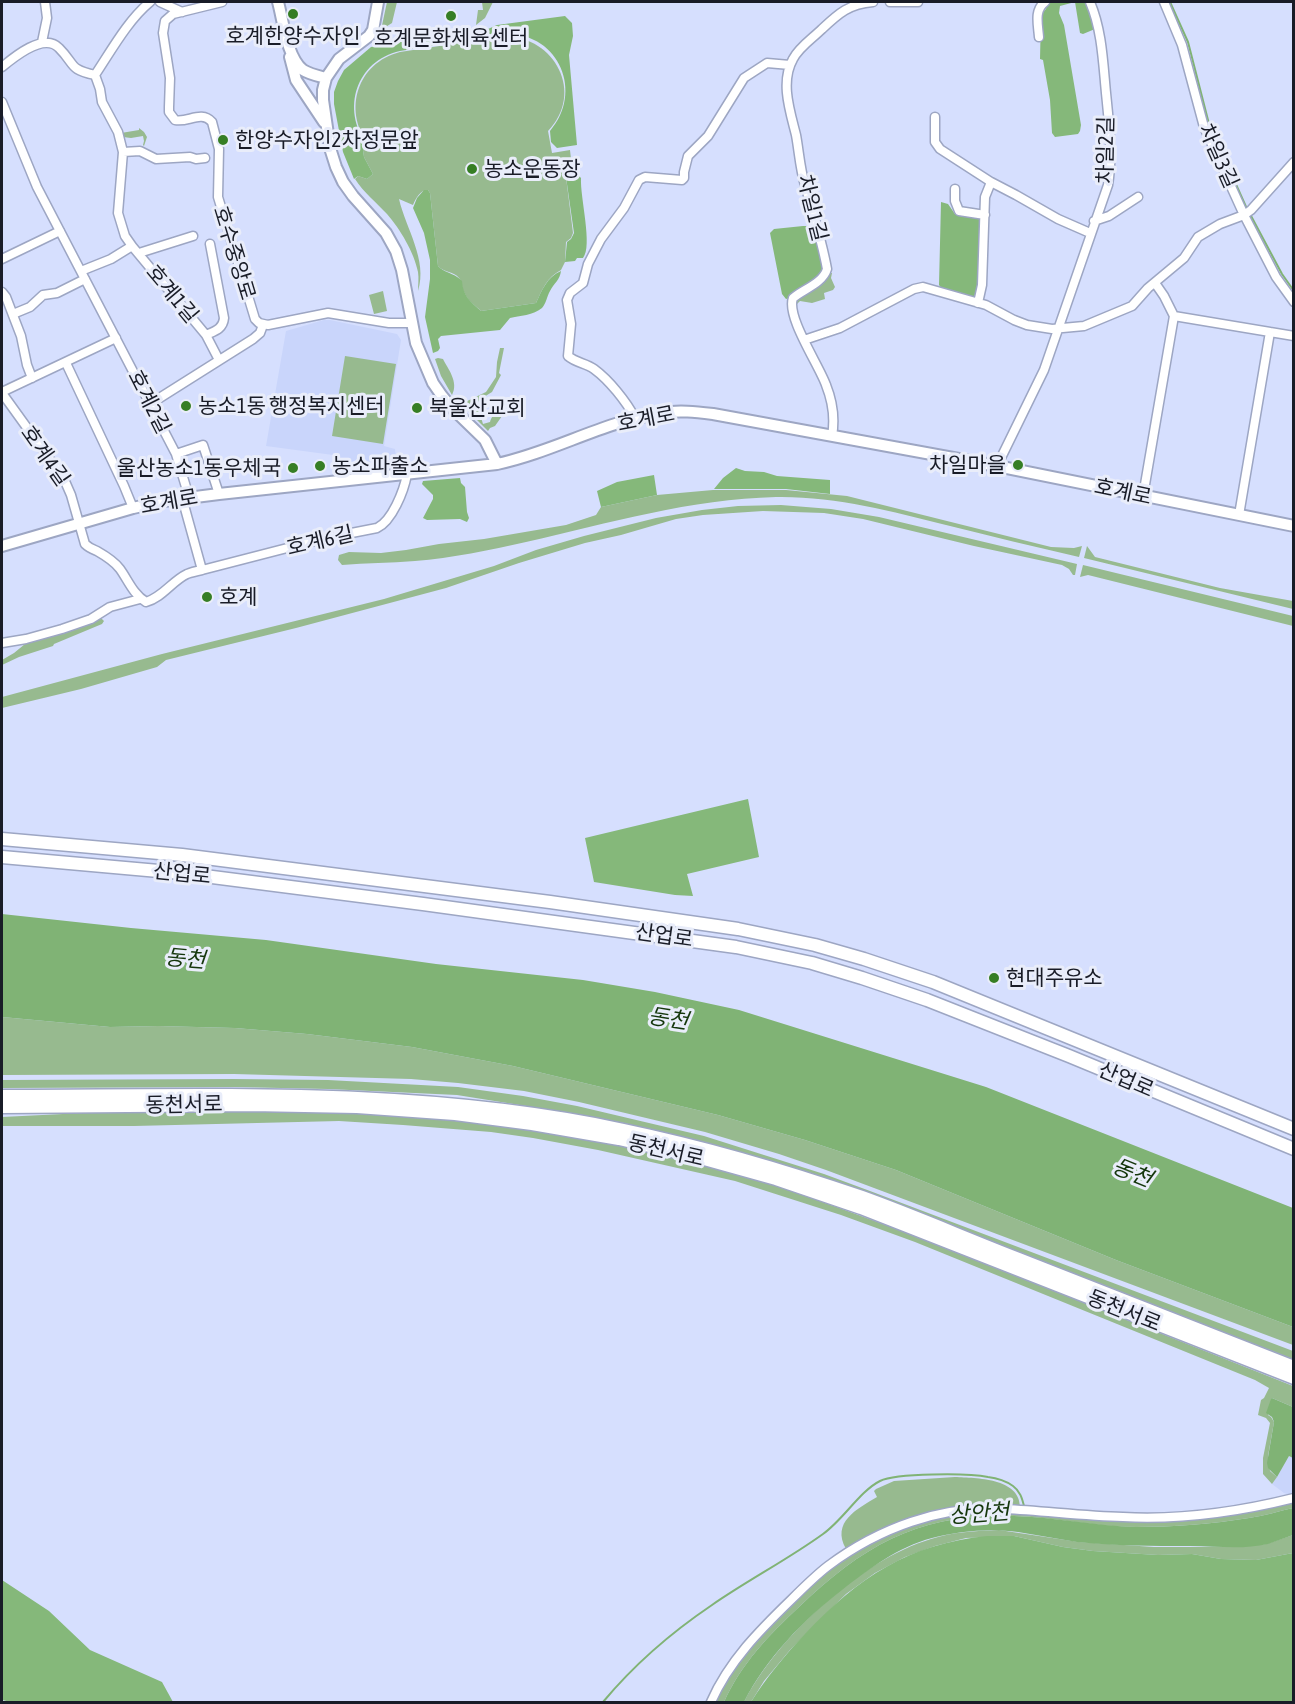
<!DOCTYPE html>
<meta charset="utf-8">
<style>
body{margin:0}
#map{position:relative;width:1295px;height:1704px;overflow:hidden;background:#d6dffe;font-family:"Asap Condensed",sans-serif}
canvas{display:block}
.frame{position:absolute;inset:0;border:3px solid #191c27;pointer-events:none}
</style>
<div id="map">
<canvas width="1295" height="1704"></canvas>
<div class="frame"></div>
</div>
<script>
const ctx = document.querySelector('canvas').getContext('2d');
ctx.lineJoin = 'round';
function fillPath(path, color) {
  ctx.fillStyle = color;
  ctx.fill(path, 'evenodd');
}
function trace(path, color, width, dash) {
  ctx.strokeStyle = color;
  ctx.lineWidth = width;
  ctx.lineCap = dash ? 'butt' : 'round';
  ctx.setLineDash(dash || []);
  ctx.stroke(path);
}
function drawText(font, color, halo, rows, align = 'center') {
  ctx.font = font + ' "Asap Condensed","Noto Sans KR",sans-serif';
  ctx.lineWidth = 6;
  ctx.setLineDash([]);
  ctx.textBaseline = 'middle';
  ctx.strokeStyle = halo;
  ctx.fillStyle = color;
  for (const [text, x, y, turn = 0] of rows) {
    ctx.save();
    ctx.translate(x, y);
    ctx.rotate((+turn || 0) * Math.PI / 180);
    ctx.textAlign = isNaN(turn) ? turn : align;
    if (halo) ctx.strokeText(text, 0, 0);
    ctx.fillText(text, 0, 0);
    ctx.restore();
  }
}
const built = new Path2D(`
 M324,320H330L397,334L401,340L384,446L395,449L397,469L334,474L333,455L266,446L286,331Z
 M1289,1456L1292,1457L1293,1456V1494L1290,1495L1284,1493L1272,1484Z`);
const green = new Path2D(`
 M387,2H397L392,23L381,30Z
 M482,2H493L485,18L476,25L478,10H483Z
 M505,36C555,37 585,93 548,131L552,153L570,150L573,176L566,177L573,233L571,238L566,242L565,262L561,270C547,277 542,290 536,303L481,311C475,305 467,300 464,292C461,287 463,283 459,278C454,271 444,273 438,266L430,193L428,190C420,190 416,198 413,205L399,199C406,229 428,260 418,291C418,285 419,278 418,272C414,252 400,229 387,214C376,202 364,193 355,179L358,176L367,179L373,174L364,157L363,150L368,144C343,110 357,63 400,52Z
 M139,128L144,132L147,137L144,146L143,145L144,141L143,136L131,138L123,137L121,133L139,130Z
 M830,273H832L831,278L835,287L833,290L824,293L825,299L812,303L800,301L796,305L793,301Z
 M383,291L387,311L374,314L369,295Z
 M500,348H504L499,373L501,375L492,392L479,400L478,402L479,411L483,424L490,422C491,417 494,414 499,413L502,416L495,426L490,428L488,431L461,404L486,392L496,377L497,362Z
 M345,356L396,364L383,444L332,436Z
 M438,358L443,359C448,369 459,382 452,395L441,376L435,359Z
 M713,490H786L847,496L1051,547L1074,548L1082,546L1079,557C1035,547 991,536 946,525C891,511 834,496 776,497C691,499 609,523 526,542C490,550 452,558 415,561C390,563 366,563 342,565L338,560L339,555L349,552L381,553L406,550L439,544L484,539L566,525L596,515L601,507L657,495Z
 M781,505L831,509L879,517L1077,564L1075,575H1073L1069,569L1062,565L974,546L863,519L824,513L763,511L703,515L676,519L621,535L585,543L519,563L446,588L296,628L166,660L157,667L81,689L2,708V697L162,654L384,599L494,566L536,550L584,536L656,518L702,510L738,506Z
 M1087,546L1095,557L1220,588L1293,601V609L1084,558Z
 M1083,565L1293,616V626L1088,575L1080,577Z
 M101,618L104,621L102,624L54,644L53,646L19,657L2,665V660L14,653L25,644V642Z
 M2,1017L110,1027L158,1026L235,1028L307,1034L412,1047L513,1066L718,1115L805,1140L896,1170L1116,1260L1293,1327V1345L826,1170L779,1154L705,1132L579,1102L524,1091L458,1083L411,1079L234,1074L2,1075Z
 M234,1079L328,1080L458,1087L523,1096L577,1106L704,1136L824,1174L870,1191L1293,1351V1359L1054,1267L702,1143L624,1123L576,1114L457,1095L328,1089L234,1087L2,1088V1080Z
 M234,1111C346,1112 459,1116 570,1136C634,1148 698,1163 761,1181C811,1197 861,1216 911,1234L1293,1386V1407L1272,1398L1268,1415L1271,1417L1274,1422L1268,1456L1270,1471L1277,1477L1272,1484L1263,1474V1458L1270,1423L1266,1418L1258,1415L1261,1400L1264,1398L1269,1388L1255,1380L915,1242L841,1215L735,1181L598,1150L533,1138L491,1132L403,1125L339,1121L134,1126H2V1117L83,1113Z
 M955,1477C976,1478 1020,1478 1020,1507L963,1508L846,1549C831,1522 857,1509 877,1497L874,1491L876,1489L894,1481Z
 M1293,1502V1508C1279,1511 1264,1516 1249,1518C1212,1524 1174,1527 1136,1527C1095,1527 1054,1517 1014,1516C920,1513 865,1544 799,1607C769,1635 741,1664 724,1702H714L718,1692L752,1642L813,1581L864,1545L928,1519L988,1510L1150,1520Z
 M999,1530L1079,1542L1154,1547H1237L1266,1544L1293,1535V1553L1256,1560L1221,1559L1192,1554L1158,1555L1093,1551L1063,1547L1014,1536L966,1538L935,1546L905,1557L875,1573L846,1594L790,1650L764,1681L751,1702H744C777,1638 860,1560 931,1539C952,1532 976,1531 999,1530Z`);
const forest = new Path2D(`
 M1053,2H1085L1094,23L1095,29L1083,34L1080,33L1075,2L1060,6L1059,13L1064,25L1081,125L1080,131L1078,134L1055,137L1052,133L1050,100L1043,60L1040,59L1041,14L1046,9L1047,4Z
 M565,16L572,23L573,36L569,55L577,145L557,148L551,142L550,131C584,92 559,33 506,34L400,51C356,61 341,109 367,145L363,150L364,157L373,174L367,179L358,176L354,179L343,152L334,104V92L338,81L344,70L371,47L392,43L403,38L415,35L424,34L444,38H453L479,33L497,25Z
 M577,174L581,178C580,198 593,246 583,258H577L575,261L565,262L567,242L571,239L574,233L566,177Z
 M424,190H428L430,193L438,266C444,273 453,272 462,281C463,296 470,301 481,311L536,303C542,290 547,277 561,271C560,280 554,283 550,291C547,296 546,304 542,308C534,315 519,316 510,318L500,330L441,336L438,339L440,348L438,351L433,353L425,317L430,279V260L424,233L413,208L417,198Z
 M941,202L948,204L955,214L982,217L978,299L942,289L939,285Z
 M803,226H813L824,267L823,273L790,298L786,299L782,294L770,233L774,229Z
 M736,468L745,471L764,472L777,476L830,480V494L786,489H714L723,478Z
 M654,475L657,495L601,507L597,491L617,482Z
 M460,478L461,483L465,487L467,512L469,518L467,522L460,519L427,520L423,518L433,499V495L422,484L423,481Z
 M748,799L759,857L687,874L693,896L675,895L594,882L585,838Z
 M987,1536H1014L1063,1547L1093,1551L1158,1555L1192,1554L1221,1559L1256,1560L1293,1553V1702H751C766,1678 785,1655 805,1634C859,1577 908,1544 987,1536Z
 M2,1580L49,1611L90,1650L162,1682L173,1702H11L2,1700Z`);
const water = new Path2D(`
 M2,914L131,928L266,940L436,964L583,980L655,992L739,1010L986,1087L1293,1208V1327L1116,1260L896,1170L805,1140L718,1115L513,1066L412,1047L307,1034L235,1028L158,1026L110,1027L2,1017Z
 M1272,1398L1293,1407V1458L1289,1456L1277,1477L1268,1468L1267,1463L1274,1422L1272,1417L1266,1413L1271,1399Z
 M1293,1508V1535C1285,1538 1276,1541 1268,1544C1242,1550 1216,1546 1190,1546C1152,1546 1115,1546 1077,1542C1057,1539 1038,1535 1018,1532C990,1528 959,1531 932,1538C898,1547 869,1569 842,1590C803,1620 766,1659 744,1702H724C741,1664 769,1635 799,1607C865,1544 920,1513 1014,1516C1054,1517 1095,1526 1136,1527C1174,1527 1212,1524 1249,1518C1264,1516 1279,1511 1293,1508Z`);
const stream = new Path2D(`
 M1170,2L1188,42L1209,124L1247,209
 M1250,214L1282,274L1294,291
 M603,1702C633,1666 672,1632 712,1605C748,1580 787,1560 823,1534C843,1520 860,1491 880,1481C896,1473 968,1473 988,1477C997,1478 1006,1481 1013,1486C1020,1491 1022,1498 1024,1506`);
const minor = new Path2D(`
 M160,2L182,12
 M222,2L173,14L165,21L163,33L170,78L169,107V112L175,120C188,123 201,110 212,122L219,149L218,197L255,319L259,323L268,325L328,313L389,323H411
 M890,2H918
 M1164,2L1182,45L1204,127L1244,215L1276,277L1294,302
 M1039,37C1038,24 1034,10 1045,2
 M42,42L47,18L45,2
 M2,67C14,57 44,32 59,48C76,65 68,69 95,75C111,51 128,20 150,2
 M2,102L37,187L176,454L203,445L219,494
 M935,117V142L940,149L991,182L1016,195L1058,219L1090,233
 M123,152L140,151L156,159L190,157L196,159L205,158
 M955,189V201L959,211L985,215
 M1094,221L1109,216L1138,197
 M132,246L206,335L219,360
 M139,253L193,236
 M2,259L60,231
 M81,271L111,259L132,246L125,236L118,213L123,152L118,132L102,102L100,89L95,75
 M2,292L6,297L21,336L27,365L32,378
 M978,303L982,285L985,197L991,182
 M13,314L30,307L43,295L57,293L85,279
 M1174,316L1294,336
 M206,335C215,331 223,329 224,318L210,244
 M804,340L840,328L914,289L923,287L986,305L1014,320L1027,325L1052,329L1084,326L1132,306L1148,288L1184,258L1198,237L1220,224L1244,215L1251,210L1294,162
 M66,363L124,486L133,508
 M2,392L116,338
 M2,393L64,479L71,495L85,544C89,548 92,549 97,551C104,555 115,562 120,569C128,580 133,594 146,602C163,597 172,581 187,574C192,572 197,571 202,570
 M150,404L253,339L260,333L263,325
 M635,418C626,401 609,380 594,369C586,363 576,363 568,356L571,324L567,300L570,293L583,283L588,264L601,239L624,208L639,180L645,177L682,180L684,178V172L688,156L708,136L744,78L767,63L790,65
 M832,436C835,419 832,400 826,385C819,365 786,317 793,298C804,289 823,283 827,269C822,241 813,213 805,185C800,169 799,151 796,135C790,111 780,82 793,59C799,47 813,38 822,29C839,13 849,4 873,2
 M176,454L186,487L184,505L202,570L326,538L377,528C392,521 404,491 407,474
 M997,466L1044,370L1108,185C1113,155 1109,123 1106,93C1103,62 1102,30 1090,2
 M1143,496L1174,316L1164,296L1155,283
 M1239,515L1270,332
 M2,643L26,639L62,629L91,619L110,607L140,599
 M711,1702C729,1661 760,1630 791,1600C803,1588 815,1576 828,1566C879,1528 941,1505 1005,1509C1045,1511 1084,1516 1123,1517C1180,1520 1238,1512 1294,1498`);
const tertiary = new Path2D(`
 M278,2C283,20 287,58 303,70C309,74 318,76 326,78
 M378,2L373,30L369,36L339,59L326,78L323,90V100L330,148L336,167L343,182L353,196L386,233L396,251L402,270L416,343L433,383L442,396L451,407L485,440L497,464
 M290,57L296,80L324,122
 M2,546L133,508L164,501L219,494L497,464C554,452 604,421 662,413C679,410 696,412 713,414L997,466L1294,526`);
const secondary = new Path2D(`
 M2,839L182,855L550,902L738,929L815,945L864,959L933,982L1294,1129
 M2,857L181,873L423,904L736,947L812,963L862,978L927,1000L1069,1056L1294,1149
 M2,1096C209,1096 419,1086 624,1130C705,1147 784,1170 862,1197C915,1216 967,1239 1019,1259C1110,1295 1202,1331 1294,1367
 M2,1107L252,1105L357,1107L455,1114L532,1124L619,1139L697,1157L776,1179L861,1208L1294,1378`);
const markers = [
 [293,14,6,"#367e24"],
 [451,16,6,"#367e24"],
 [223,140,6,"#367e24"],
 [472,169,6,"#367e24"],
 [186,406,6,"#367e24"],
 [417,408,6,"#367e24"],
 [1018,465,6,"#367e24"],
 [320,466,6,"#367e24"],
 [293,468,6,"#367e24"],
 [207,597,6,"#367e24"],
 [994,978,6,"#367e24"]
];
const poiNames = [
 ["호계한양수자인",293,36,"center"],
 ["호계문화체육센터",451,38,"center"],
 ["한양수자인2차정문앞",235,140],
 ["농소운동장",484,169],
 ["농소1동 행정복지센터",198,406],
 ["북울산교회",429,408],
 ["차일마을",1006,465,"right"],
 ["농소파출소",332,466],
 ["울산농소1동우체국",281,468,"right"],
 ["호계",219,597],
 ["현대주유소",1006,978]
];
const streetNames = [
 ["차일2길",1106,150,-89],
 ["차일3길",1218,156,66],
 ["차일1길",812,208,76],
 ["호수중앙로",234,253,73],
 ["호계1길",172,294,50],
 ["호계2길",149,402,63],
 ["호계로",646,419,-11],
 ["호계4길",45,456,55],
 ["호계로",1123,492,12],
 ["호계로",169,502,-10],
 ["호계6길",320,541,-13],
 ["산업로",182,874,6],
 ["산업로",664,936,8],
 ["산업로",1126,1080,23],
 ["동천서로",184,1105,-1],
 ["동천서로",666,1151,13],
 ["동천서로",1124,1311,22]
];
const waterNames = [
 ["동천",185,959,5],
 ["동천",668,1019,9],
 ["동천",1132,1173,22],
 ["상안천",979,1514,-4]
];
fillPath(built, '#c9d5fb');
fillPath(green, '#97ba8f');
fillPath(forest, '#85b87a');
fillPath(water, '#80b375');
trace(stream, '#80b375', 2);
trace(minor, '#9da6c3', 11);
trace(tertiary, '#9da6c3', 14);
trace(secondary, '#9da6c3', 15);
trace(minor, '#fff', 8);
trace(tertiary, '#fff', 10);
trace(secondary, '#fff', 12);
for (const [x, y, r, color] of markers) {
  const dot = new Path2D();
  dot.arc(x, y, r, 0, 2 * Math.PI);
  ctx.fillStyle = color;
  ctx.fill(dot);
  trace(dot, '#e9edfa', 2);
}
drawText('21px', '#191c27', '#e9edfa', poiNames, 'left');
drawText('21px', '#191c27', '#e9edfa', streetNames);
drawText('italic 22px', '#15370c', '#e9edfa', waterNames);
</script>
